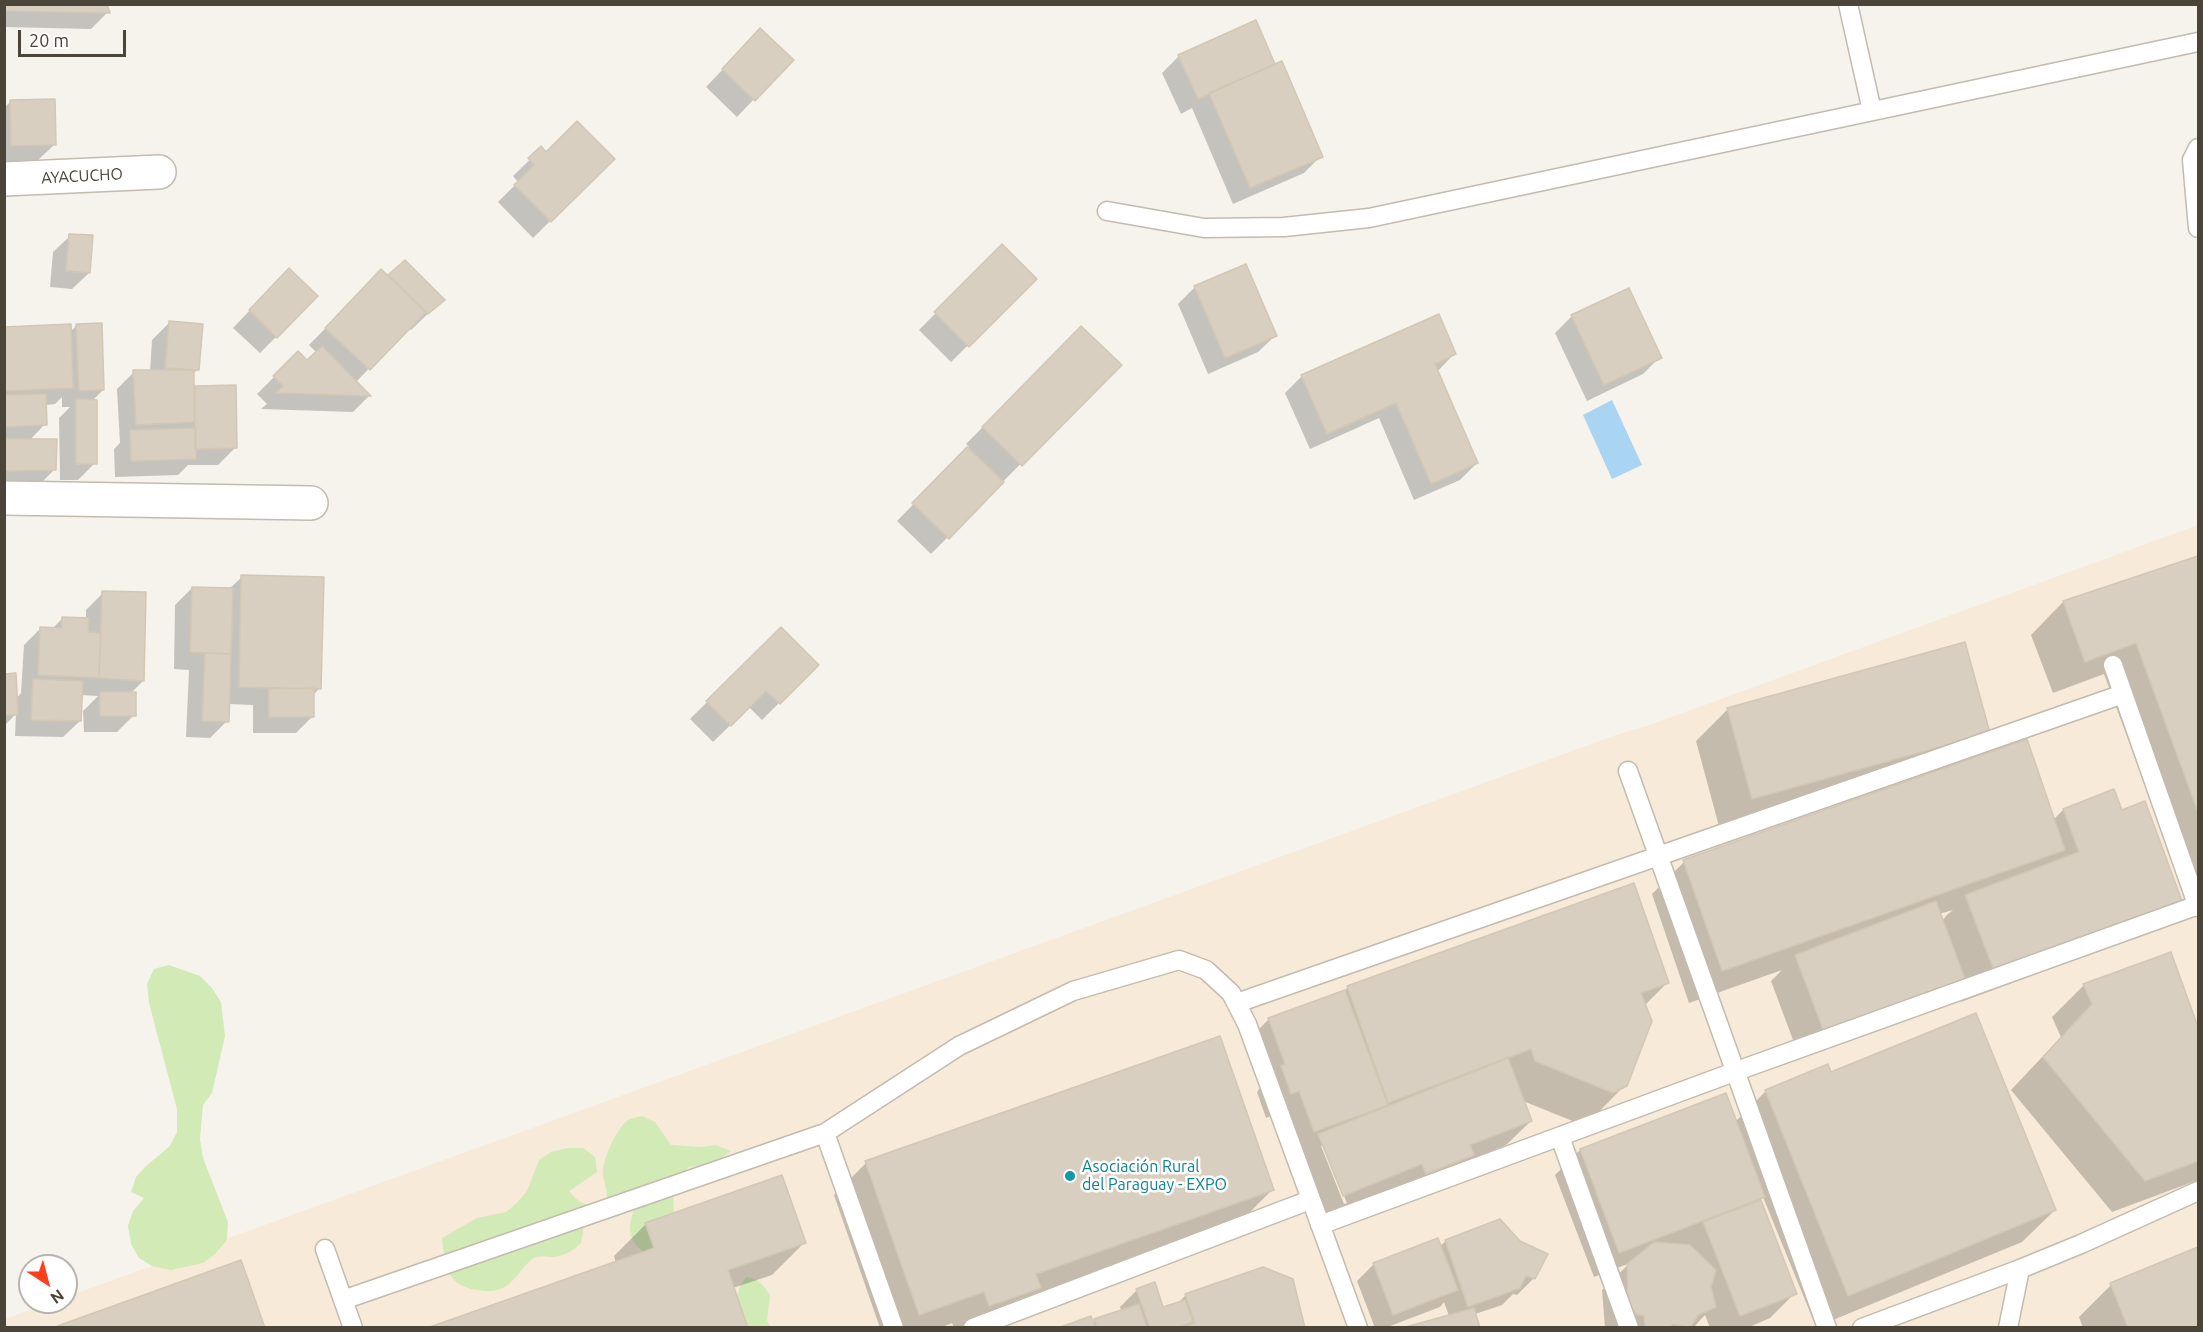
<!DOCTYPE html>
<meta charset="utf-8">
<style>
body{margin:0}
#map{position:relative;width:2203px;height:1332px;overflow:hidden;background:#f6f3ec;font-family:Ubuntu,sans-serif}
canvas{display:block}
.frame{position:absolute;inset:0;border:6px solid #4b4439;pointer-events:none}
.north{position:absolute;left:18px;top:1254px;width:60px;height:60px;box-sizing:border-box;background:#fff;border:2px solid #b7b4b0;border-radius:50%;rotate:144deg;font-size:16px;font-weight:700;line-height:24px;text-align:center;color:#4b4439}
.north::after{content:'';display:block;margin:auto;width:21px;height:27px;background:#fc3f1d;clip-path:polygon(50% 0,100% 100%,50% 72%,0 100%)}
.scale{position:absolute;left:18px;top:30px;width:108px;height:27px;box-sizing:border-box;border:3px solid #4b4439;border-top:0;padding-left:8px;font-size:18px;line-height:21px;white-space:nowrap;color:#4b4439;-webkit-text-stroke:4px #fff;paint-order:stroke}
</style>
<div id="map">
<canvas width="2203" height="1332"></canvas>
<div class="frame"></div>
<div class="north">N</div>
<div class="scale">20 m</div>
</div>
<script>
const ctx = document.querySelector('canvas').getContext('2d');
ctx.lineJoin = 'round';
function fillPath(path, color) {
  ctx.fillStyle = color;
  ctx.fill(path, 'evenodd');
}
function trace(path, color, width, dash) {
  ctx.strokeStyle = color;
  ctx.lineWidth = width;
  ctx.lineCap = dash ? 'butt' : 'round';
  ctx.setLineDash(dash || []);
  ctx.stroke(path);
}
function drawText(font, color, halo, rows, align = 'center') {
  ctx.font = font + ' Ubuntu,sans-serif';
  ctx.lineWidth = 5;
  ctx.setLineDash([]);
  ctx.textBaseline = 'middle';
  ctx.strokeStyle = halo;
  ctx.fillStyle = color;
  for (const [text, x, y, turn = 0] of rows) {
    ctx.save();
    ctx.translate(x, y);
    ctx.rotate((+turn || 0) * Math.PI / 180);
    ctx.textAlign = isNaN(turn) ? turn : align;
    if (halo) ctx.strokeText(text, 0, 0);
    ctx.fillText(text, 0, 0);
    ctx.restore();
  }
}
const commercial = new Path2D(`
 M2198,525V1327L5,1328V1319L52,1302H66V1297L1619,734L1647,726Z`);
const green = new Path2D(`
 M169,965L200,976L212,988L221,1002L225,1036L212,1093L203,1105L200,1139L203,1158L228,1222L227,1240L215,1254L203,1263L171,1270L152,1266L139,1258L131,1244L128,1226L133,1211L144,1198L131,1192L136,1177L146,1166L170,1146L177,1132V1109L149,1003L147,984L154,969Z
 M642,1116L655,1122L671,1145L702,1147L716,1145L731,1151C717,1162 706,1166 688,1167L682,1179L673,1191L675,1241L653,1257C628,1244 626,1232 635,1206L584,1226L581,1243C572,1251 565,1256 552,1257C546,1257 540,1255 534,1258C521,1266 515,1284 500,1289C493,1292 484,1291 477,1290C445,1285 445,1264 442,1238L477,1218L506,1212L518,1202L527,1191L539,1160L551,1152L567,1148H583L595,1157L597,1172L569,1191C580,1206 590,1207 607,1204C608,1191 605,1187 603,1175C601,1162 617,1127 628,1120C632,1118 638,1117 642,1116Z
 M746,1277C759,1278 763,1285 770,1295L767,1320L770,1327L735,1328C734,1310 735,1291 746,1277Z`);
const water = new Path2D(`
 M1612,400L1642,465L1612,479L1583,415Z`);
const shadow = new Path2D(`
 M4,4L108,12L91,29L4,27Z
 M1255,22L1275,66L1321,156L1304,173L1233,204L1192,108L1181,114L1162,73L1179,56Z
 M744,47L791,60L737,117L706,87Z
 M11,101L54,145L37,161L4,162V108Z
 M541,149L546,154L613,159L533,238L498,202L518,182L513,176Z
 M70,236L89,273L72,289L50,287L53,252Z
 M1002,246L1035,279L951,362L919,330Z
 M405,262L442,300L411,330L408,328L356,382L369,396L353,412L261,409L267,404L257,394L298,353L307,363L317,353L309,345L365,288L388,277Z
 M272,287L276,337L260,353L233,328Z
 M1195,287L1275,336L1258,352L1208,374L1178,304Z
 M1572,316L1660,357L1643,374L1587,401L1555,333Z
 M169,323L197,370L193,374V387L234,386L235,448L218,465H188L178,475L115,477L114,449L120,443L117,389L134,372H150L152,340Z
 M77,325L103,390L92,401L95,463L78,480H60L59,418L70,407H62V397L55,404L45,405V424L29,441L55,469L38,486L4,487V329L69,333Z
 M1081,328L1119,365L931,554L897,521L969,447L966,444Z
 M1454,354L1437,372L1477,463L1460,480L1414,500L1379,418L1310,449L1285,393L1302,376Z
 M2198,558V886L2174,864L2104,674L2053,693L2031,635L2063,602Z
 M242,577L320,688L313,695V716L296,733H253V705L228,704L227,721L210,738L186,737L189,670L174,669L175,605L192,588L229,589Z
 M103,593L143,681L130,694L134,715L117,732H84L83,711L98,696L81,695L80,721L63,737L15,736L16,714L4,726V675L16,699L21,693L24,645L41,628L52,629L62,619L86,620V610Z
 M781,629L817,665L762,720L749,707L713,742L690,719Z
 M1728,709L1989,733L1955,766L2053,820L2063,810L2121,812L2180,900L2148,932L1961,1002L1955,986L1799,1056L1771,981L1782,970L1689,1003L1652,894L1684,862L1931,775L1930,772L1720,830L1696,741ZM1953,910L1947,915L1942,921L1939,914Z
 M1633,885L1667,983L1644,1006L1625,1085L1593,1118L1580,1124L1523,1101L1531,1121L1506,1145L1466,1161L1447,1180L1318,1220L1274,1115L1266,1118L1257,1092L1260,1088L1244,1044L1269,1019L1343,992L1347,988ZM1321,1146H1324L1347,1203L1344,1204Z
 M2170,954L2198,1031V1180L2112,1212L2011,1090L2061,1037L2052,1017L2084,985Z
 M1830,1074L2055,1210L2022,1242L1816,1327L1763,1197L1759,1201L1795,1293L1770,1318L1747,1328H1710L1705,1315L1693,1328H1605L1602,1290L1630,1263L1594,1277L1555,1175L1580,1150L1735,1122L1766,1091Z
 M866,1163L1272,1190L1240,1222L1031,1296L1007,1320L986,1328H954L952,1323L940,1328H880L834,1195Z
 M646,1224L805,1242L772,1275L733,1288L616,1263L614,1256Z
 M1446,1241L1534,1278L1517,1295L1513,1294L1502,1305L1475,1314L1449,1316L1444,1302L1440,1307L1385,1328H1375L1357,1281L1374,1264L1440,1246Z
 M2198,1249V1328H2083L2079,1317L2111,1285Z
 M1137,1290L1162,1309L1177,1304L1186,1295L1303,1327L1062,1328L1092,1324L1095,1321L1122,1312L1120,1307Z`);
const building = new Path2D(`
 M4,4H107L110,13L4,11Z
 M1256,20L1275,64L1198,99L1178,55Z
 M760,28L794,60L755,101L722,69Z
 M1282,61L1323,157L1250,188L1209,93Z
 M55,99L56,145L11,146L10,100Z
 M577,121L615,159L551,222L514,185L534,165L528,158L541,146L546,152Z
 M69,234L93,235L90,273L66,271Z
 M1002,244L1037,279L969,347L934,312Z
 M405,260L445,300L428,314L388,275Z
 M1246,264L1277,336L1225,358L1194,286Z
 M289,268L318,296L277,338L249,310Z
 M381,269L426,312L370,370L325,328Z
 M1629,288L1662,358L1604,385L1571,315Z
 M1439,314L1456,354L1435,364L1478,463L1431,484L1396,403L1327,434L1301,375Z
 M169,321L203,324L199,370L165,368Z
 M102,323L104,390L79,391L76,324Z
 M71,324L73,388L4,391V327Z
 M1081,326L1122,365L1022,466L982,427Z
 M322,346L371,396L276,393L283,386L273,376L298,351L307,360Z
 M133,370H194V422L136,425Z
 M236,385L237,448L195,449V386Z
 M46,394L47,425L4,427V395Z
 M76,399L97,400V464H76Z
 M196,428V459L131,461L130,430Z
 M4,439H57L56,470L4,471Z
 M967,447L1004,482L949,539L912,503Z
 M2198,556V812L2136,643L2085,662L2063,601Z
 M241,575L324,577L321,689L239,687Z
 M192,587L233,588L231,654L190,652Z
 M102,591L146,592L144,681L99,678Z
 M62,617L89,618L88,632L101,633L99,678L38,675L40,627L62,628Z
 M781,627L819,665L780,704L766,691L731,726L706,701Z
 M1965,642L1990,733L1752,799L1727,708Z
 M205,653L231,654L229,722L202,721Z
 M16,673L18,715H4V674Z
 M33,679L83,681L81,721L31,720Z
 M314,688V717H269V689Z
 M100,692H136V716H100Z
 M2027,739L2065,850L1722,971L1683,860Z
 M2114,789L2122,810L2145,801L2182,901L1994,971L1965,895L2079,852L2063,809Z
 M1634,883L1669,983L1641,993L1652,1021L1627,1086L1613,1093L1535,1061L1531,1049L1388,1103L1347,986Z
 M1936,901L1965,979L1824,1032L1795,955Z
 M2171,952L2198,1027V1161L2145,1181L2043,1057L2092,1004L2083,984Z
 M1345,990L1388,1105L1314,1132L1299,1091L1291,1094L1281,1066L1285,1064L1268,1018Z
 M1976,1013L2056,1210L1848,1296L1765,1090L1828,1064L1831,1072Z
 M1220,1036L1274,1190L1036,1274L1041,1288L989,1306L984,1292L919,1315L865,1161Z
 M1508,1058L1532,1121L1470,1145L1474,1155L1426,1174L1422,1164L1343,1196L1318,1134Z
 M1726,1093L1765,1197L1619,1253L1580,1149Z
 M782,1175L806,1243L728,1270L748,1328H427L654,1248L645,1223Z
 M1761,1200L1797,1294L1740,1316L1703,1222Z
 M1500,1219L1520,1241L1548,1254L1535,1279L1526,1276L1520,1288L1468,1307L1445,1240Z
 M1438,1238L1458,1290L1393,1315L1373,1263Z
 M1654,1242L1690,1245L1716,1270L1711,1287L1716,1307L1698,1315L1690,1328L1673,1324L1669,1328H1645L1644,1316L1632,1313L1628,1301L1627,1264Z
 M2198,1247V1328H2128L2110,1283Z
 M241,1260L265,1328H52Z
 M1263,1267L1293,1279L1305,1328H1182L1195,1323L1185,1294Z
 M1155,1282L1163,1307L1185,1300L1193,1322L1175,1328H1150L1136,1289Z
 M1139,1304L1147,1328H1097L1094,1319Z
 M1474,1308L1480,1328H1402Z
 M1091,1316L1095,1328H1058Z`);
const service = new Path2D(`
 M1848,4L1872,111
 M2198,148L2192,160L2198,228
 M1107,211L1204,228L1284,227L1369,218L2198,42
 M2113,665L2198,907
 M1628,771L1827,1328
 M1237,1003L2123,694
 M825,1133L894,1328
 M1560,1137L1629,1328
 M1320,1225L1734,1072L2198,905
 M325,1249L353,1328
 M343,1300L825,1133L959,1046L1073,991L1179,960L1206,970L1231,993L1247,1024L1358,1328
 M973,1328L1310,1200
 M1862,1328L2020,1269L2081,1244L2198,1191
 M2008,1328L2020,1269`);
const minor = new Path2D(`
 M4,179L159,172
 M4,498L311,503`);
const markers = [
 [1070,1176,6,"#0f9aa8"]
];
const streetNames = [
 ["AYACUCHO",82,176,-3]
];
const cultureNames = [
 ["Asociación Rural",1082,1167],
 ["del Paraguay - EXPO",1082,1185]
];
fillPath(commercial, '#f7ead8');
fillPath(green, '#d2eab5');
fillPath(water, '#a9d4f2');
fillPath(shadow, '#0003');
fillPath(building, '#d8cfc1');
trace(building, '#d3c7b4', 1.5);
trace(service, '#c2bbae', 21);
trace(minor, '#c2bbae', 36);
trace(service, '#fff', 18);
trace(minor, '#fff', 33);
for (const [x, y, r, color] of markers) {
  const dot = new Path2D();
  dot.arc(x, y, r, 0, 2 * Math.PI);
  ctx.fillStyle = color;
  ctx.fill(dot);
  trace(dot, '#fff', 2);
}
drawText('16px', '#4b4439', '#fff', streetNames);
drawText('16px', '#0d838f', '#fff', cultureNames, 'left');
</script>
